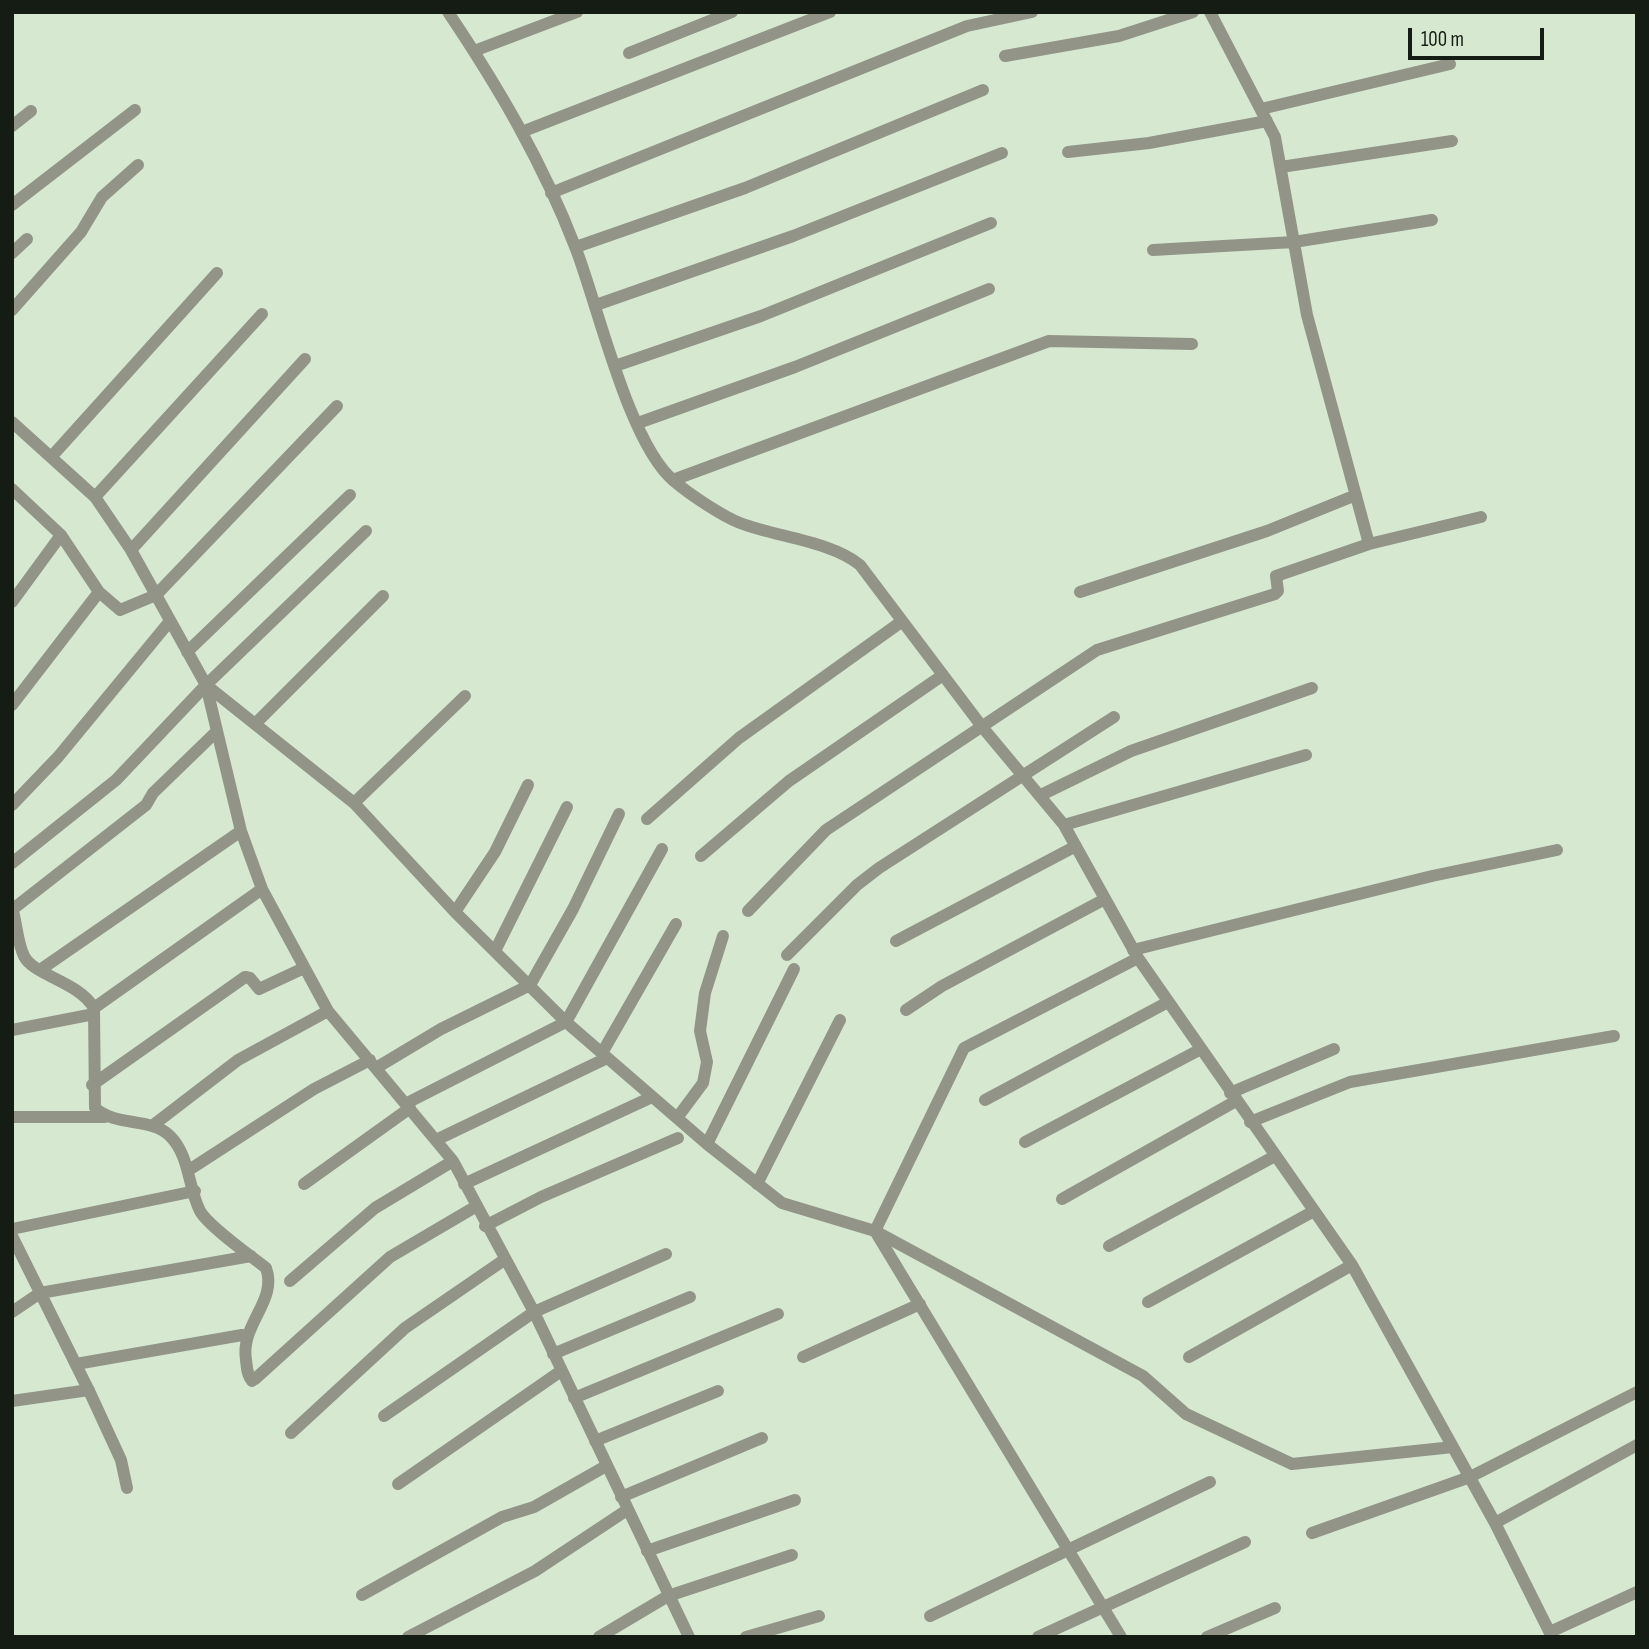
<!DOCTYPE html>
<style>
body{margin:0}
#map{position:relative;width:1649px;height:1649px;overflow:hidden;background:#d6e9d0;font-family:"Sofia Sans Condensed",sans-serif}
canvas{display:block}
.frame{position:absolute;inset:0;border:14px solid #151c13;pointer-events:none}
.scale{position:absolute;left:1408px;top:28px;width:136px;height:32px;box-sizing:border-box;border:4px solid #151c13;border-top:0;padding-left:9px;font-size:21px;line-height:24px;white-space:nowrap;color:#151c13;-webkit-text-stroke:5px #d6e9d0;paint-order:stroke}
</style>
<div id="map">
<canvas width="1649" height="1649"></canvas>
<div class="frame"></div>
<div class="scale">100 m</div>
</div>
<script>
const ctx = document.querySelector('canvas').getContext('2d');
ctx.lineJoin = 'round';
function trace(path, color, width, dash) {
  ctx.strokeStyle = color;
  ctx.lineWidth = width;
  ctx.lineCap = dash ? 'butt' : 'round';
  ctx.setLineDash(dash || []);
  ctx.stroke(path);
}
const minor = new Path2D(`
 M448,12C499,88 543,163 576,249C598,306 629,444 674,481C689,494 722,516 740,523C776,537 831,541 860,565L983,728L1064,825L1138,958L1352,1265L1495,1523L1552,1637
 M1210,12L1275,137L1307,315L1369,544
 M474,51L577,12
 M629,53L732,12
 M1005,56L1119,36L1193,12
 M1261,109L1450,64
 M12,126L31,111
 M524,131L830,12
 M1068,152L1149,143L1267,121
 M1281,167L1452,141
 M551,193L967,26L1032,12
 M12,205L135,110
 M576,247L745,188L983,90
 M1153,250L1294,242L1432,220
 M12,253L27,239
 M596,305L793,236L1002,153
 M12,310L81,232L102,197L138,165
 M615,366L761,316L991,223
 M12,422L95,497L131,550L206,685L241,831L262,889L328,1011L453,1161L534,1312L689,1637
 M638,423L795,367L989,289
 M53,455L217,273
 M673,480L1049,341L1192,344
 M12,489L61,535L99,592L120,610L156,595L337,406
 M95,497L262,314
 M131,550L305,359
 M1080,592L1267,531L1356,495
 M12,602L61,535
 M187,652L350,495
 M206,685L354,803L455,912L566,1022L707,1144L782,1203L875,1231L1143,1376L1186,1414L1292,1464L1453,1447
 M12,705L99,592
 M255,724L383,596
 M1041,795L1131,751L1312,688
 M354,803L465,696
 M12,805L58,757L170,621
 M647,819L739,738L901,622
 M1064,825L1306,755
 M701,856L789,781L943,675
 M12,863L116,780L206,685L366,531
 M12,908C17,923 17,942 24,956C34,976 78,981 94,1008L95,1108C116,1127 151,1117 170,1136C190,1156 188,1188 200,1211C208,1226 251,1256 266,1268C278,1301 240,1324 246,1360C247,1368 247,1375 252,1381
 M13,909L146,805L153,793L217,731
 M748,911L826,830L1097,650L1275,594L1278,591L1276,576L1369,544L1481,517
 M455,912L495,852L528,785
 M896,941L1076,846
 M1133,950L1432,876L1557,850
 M495,951L567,807
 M787,955L857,885L879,868L1114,717
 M40,970L241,831
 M94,1008L262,889
 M906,1010L942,986L1105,899
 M12,1030L94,1014
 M602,1053L676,924
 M376,1068L441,1029L530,985L573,909L619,814
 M92,1085L245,977L250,978L259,989L304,968
 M1230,1093L1334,1049
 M985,1100L1168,1002
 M407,1103L566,1022L662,849
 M12,1117H105
 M677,1118L703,1083L707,1062L700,1031L705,993L723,936
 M1250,1122L1350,1082L1614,1036
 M152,1126L238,1060L328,1011
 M436,1140L607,1058
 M1025,1142L1201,1049
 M707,1144L794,969
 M189,1170L314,1089L370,1060
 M304,1184L410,1108
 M464,1184L652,1097
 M757,1184L840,1020
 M1062,1199L1236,1101
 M485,1226L541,1197L678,1138
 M12,1229L195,1191
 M12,1236L91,1395L121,1460L127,1488
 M1109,1246L1275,1156
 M290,1281L375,1208L453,1161
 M1148,1302L1314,1211
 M12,1312L40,1293L251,1256
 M553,1354L690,1297
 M803,1357L920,1304
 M1189,1357L1352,1265
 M76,1364L242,1335
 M255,1379L390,1257L475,1207
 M574,1398L778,1314
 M12,1401L89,1390
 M384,1416L534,1312L666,1254
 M291,1433L405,1328L504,1260
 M595,1441L718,1391
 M398,1484L561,1371
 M621,1497L762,1438
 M1495,1523L1637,1445
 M1312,1533L1470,1477L1637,1392
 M647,1551L795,1500
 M362,1595L502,1517L534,1507L606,1466
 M930,1616L1210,1482
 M1550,1632L1637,1592
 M408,1637L535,1571L627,1510
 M599,1637L668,1596L792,1555
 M746,1637L819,1616
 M1038,1637L1245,1542
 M1121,1637L875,1231L964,1048L1138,958
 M1207,1637L1275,1608`);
trace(minor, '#929488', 12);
</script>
